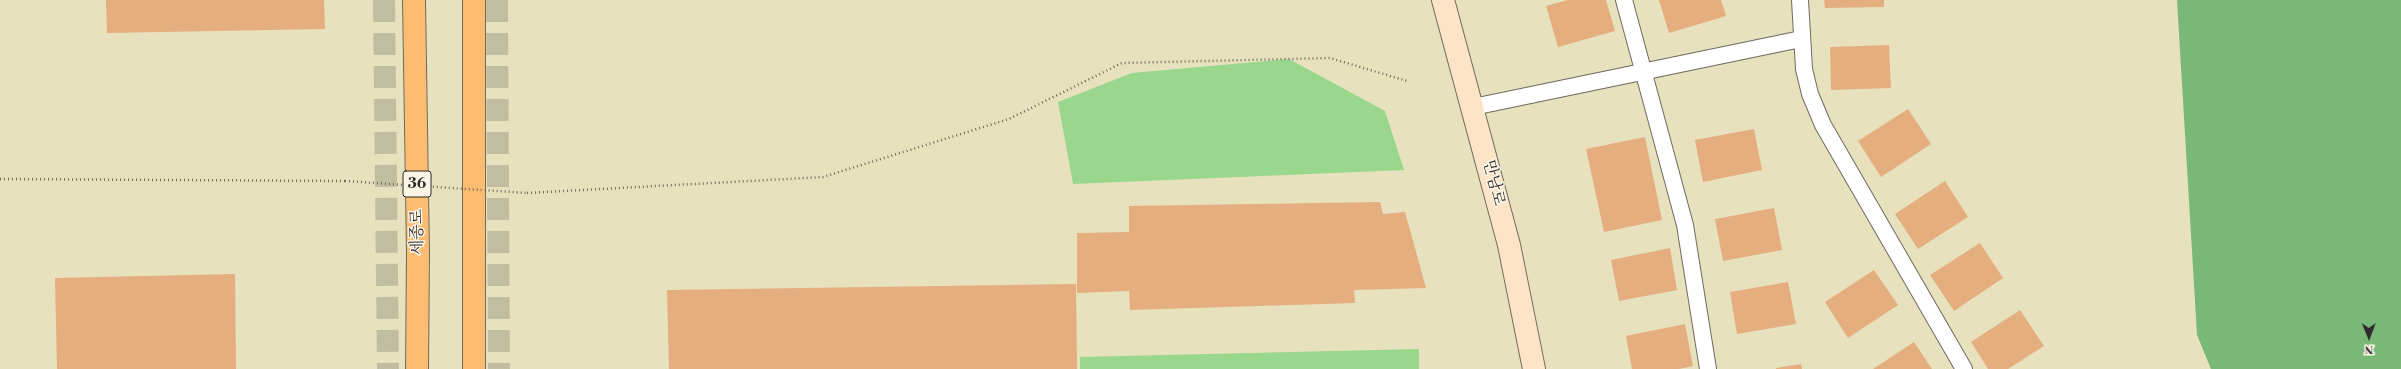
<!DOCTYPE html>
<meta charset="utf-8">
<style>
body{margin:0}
#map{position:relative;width:2401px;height:369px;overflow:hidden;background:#e7e1be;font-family:"Libre Bodoni",serif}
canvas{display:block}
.north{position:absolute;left:2349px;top:317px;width:40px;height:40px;-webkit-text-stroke:3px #fcf5e5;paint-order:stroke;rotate:179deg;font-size:11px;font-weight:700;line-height:16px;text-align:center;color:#2b2b2b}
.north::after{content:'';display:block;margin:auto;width:14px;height:18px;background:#2b2b2b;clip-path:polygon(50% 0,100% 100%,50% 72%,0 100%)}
</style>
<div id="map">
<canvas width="2401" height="369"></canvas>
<div class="north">N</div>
</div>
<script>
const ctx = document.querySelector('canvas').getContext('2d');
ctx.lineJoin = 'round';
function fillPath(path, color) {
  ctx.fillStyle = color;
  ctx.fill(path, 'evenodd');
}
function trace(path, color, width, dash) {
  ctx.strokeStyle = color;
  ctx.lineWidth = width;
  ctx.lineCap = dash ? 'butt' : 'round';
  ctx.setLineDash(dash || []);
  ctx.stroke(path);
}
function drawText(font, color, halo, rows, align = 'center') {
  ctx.font = font + ' "Libre Bodoni","Noto Serif KR",serif';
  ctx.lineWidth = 3;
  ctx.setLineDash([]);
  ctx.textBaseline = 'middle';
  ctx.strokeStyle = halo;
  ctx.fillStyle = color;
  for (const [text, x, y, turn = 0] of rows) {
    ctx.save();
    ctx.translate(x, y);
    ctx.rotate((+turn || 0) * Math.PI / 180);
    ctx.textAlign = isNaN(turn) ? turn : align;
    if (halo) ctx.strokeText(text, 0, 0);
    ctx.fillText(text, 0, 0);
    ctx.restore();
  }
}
const green = new Path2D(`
 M1289,59L1385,111L1404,170L1073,184L1058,102L1132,73Z
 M1419,349V369H1080V357Z`);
const forest = new Path2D(`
 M2177,0H2401V369H2211L2197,335Z`);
const building = new Path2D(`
 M106,0H324L325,29L107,33Z
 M1568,0H1606L1615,31L1558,47L1546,6Z
 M1659,0H1721L1726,16L1669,33Z
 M1824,0H1884V7L1825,8Z
 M1889,45L1891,88L1831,90L1830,47Z
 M1908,109L1931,144L1881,177L1858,141Z
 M1754,129L1762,170L1703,182L1695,140Z
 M1645,137L1662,220L1604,232L1586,149Z
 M1945,181L1968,217L1918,249L1895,214Z
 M1380,202L1383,214L1405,212L1426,288L1354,290L1355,303L1130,310L1129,291L1077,293V233L1129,232V206Z
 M1774,208L1782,250L1723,261L1715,219Z
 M1980,243L2003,278L1954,311L1930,275Z
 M1670,248L1677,290L1619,301L1611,260Z
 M1874,270L1898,305L1848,338L1825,302Z
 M235,274L236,369H57L55,278Z
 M1788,282L1796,324L1737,334L1730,292Z
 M1076,284L1077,369H669L667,290Z
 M2020,310L2044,346L2008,369H1988L1971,342Z
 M1685,324L1693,366L1679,369H1632L1626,336Z
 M1914,342L1932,369H1873Z
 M1801,364L1802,369H1776V368Z`);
const highwayTunnel = new Path2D(`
 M384,0L388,369
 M497,0L499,369`);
const path = new Path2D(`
 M0,179L345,181
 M527,193L823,177L1009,119L1122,63L1330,58L1407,81`);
const lane = new Path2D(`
 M1624,0L1685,225L1708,369
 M1800,0L1804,69L1810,94L1823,125L1964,369
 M1473,107L1801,39`);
const secondary = new Path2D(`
 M1443,0L1509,245L1534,369`);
const primary = new Path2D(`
 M414,0L418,254L417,369
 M474,0V369`);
const pathBridge = new Path2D(`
 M345,181L527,193`);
const shields = [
 [417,184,28]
];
const shieldNames = [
 ["36",417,184]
];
const streetNames = [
 ["만남로",1493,183,76],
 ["세종로",418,232,-91]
];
fillPath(green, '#99d78c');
fillPath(forest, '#7ab878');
fillPath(building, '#e5ae7f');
trace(highwayTunnel, '#c1bda1', 22, [22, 11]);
trace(lane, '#6d6b5e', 18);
trace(secondary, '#6d6b5e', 24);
trace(primary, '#6d6b5e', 24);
trace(path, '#6d6b5e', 2.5, [1, 3]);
trace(lane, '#fff', 16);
trace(secondary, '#fee4c6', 22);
trace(primary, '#fdbc70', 22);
trace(pathBridge, '#6d6b5e', 2.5, [1, 3]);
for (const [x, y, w] of shields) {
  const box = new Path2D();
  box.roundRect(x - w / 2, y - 13, w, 26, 3);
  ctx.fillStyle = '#fcf5e5';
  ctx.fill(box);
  trace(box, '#2b2b2b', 1);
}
drawText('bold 15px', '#2b2b2b', null, shieldNames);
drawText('16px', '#2b2b2b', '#fcf5e5', streetNames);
</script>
